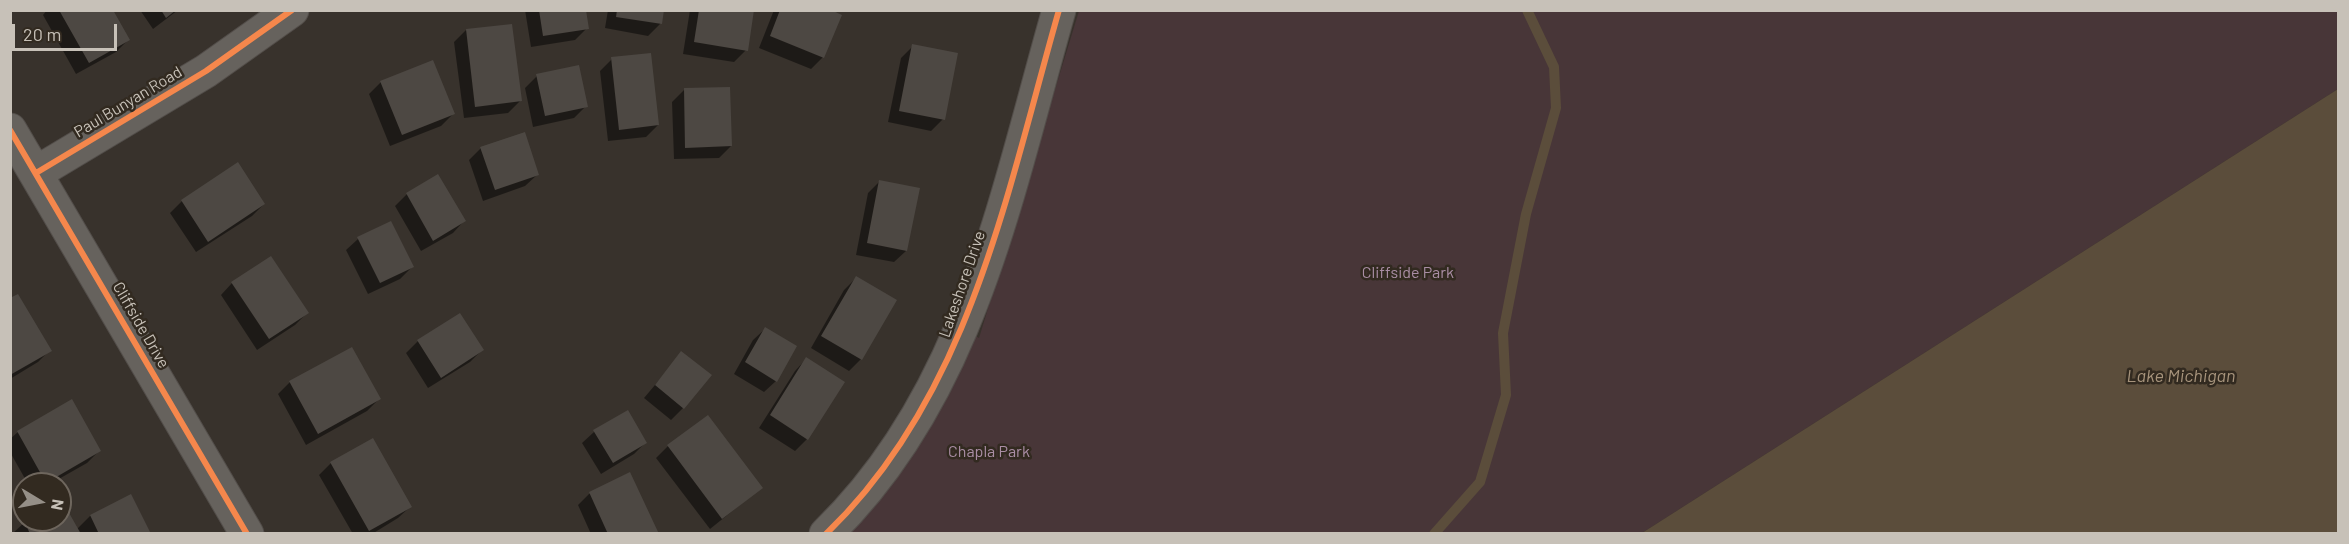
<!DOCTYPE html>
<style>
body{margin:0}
#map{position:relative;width:2349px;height:544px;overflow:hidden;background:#38322c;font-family:Barlow,sans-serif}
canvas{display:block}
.frame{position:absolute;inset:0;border:12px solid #c7c1b8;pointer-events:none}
.north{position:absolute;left:12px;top:472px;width:60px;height:60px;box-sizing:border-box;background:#322a20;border:2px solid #6e665d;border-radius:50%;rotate:100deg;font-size:16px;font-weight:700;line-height:24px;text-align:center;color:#c7c1b8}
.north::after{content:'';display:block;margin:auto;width:21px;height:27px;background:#958f87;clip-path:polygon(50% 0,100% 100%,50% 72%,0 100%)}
.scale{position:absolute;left:12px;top:24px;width:105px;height:27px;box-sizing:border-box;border:3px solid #c7c1b8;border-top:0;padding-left:8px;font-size:18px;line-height:21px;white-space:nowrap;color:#c7c1b8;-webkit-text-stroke:4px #322a20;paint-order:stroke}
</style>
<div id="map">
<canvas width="2349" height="544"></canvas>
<div class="frame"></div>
<div class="north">N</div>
<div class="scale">20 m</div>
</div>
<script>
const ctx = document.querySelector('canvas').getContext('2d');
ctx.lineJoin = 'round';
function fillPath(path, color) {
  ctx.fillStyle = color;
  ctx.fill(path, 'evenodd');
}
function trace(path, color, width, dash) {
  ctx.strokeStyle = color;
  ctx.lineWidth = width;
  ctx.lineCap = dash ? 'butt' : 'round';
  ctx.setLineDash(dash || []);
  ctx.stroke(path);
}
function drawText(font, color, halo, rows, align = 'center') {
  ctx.font = font + ' Barlow,sans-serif';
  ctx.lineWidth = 5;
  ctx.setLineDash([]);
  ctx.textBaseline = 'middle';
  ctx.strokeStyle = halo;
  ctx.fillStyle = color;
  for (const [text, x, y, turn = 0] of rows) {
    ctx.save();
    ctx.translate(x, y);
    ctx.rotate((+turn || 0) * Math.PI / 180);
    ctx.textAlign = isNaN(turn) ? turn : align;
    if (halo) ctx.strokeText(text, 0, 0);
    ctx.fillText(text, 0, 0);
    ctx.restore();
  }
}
const green = new Path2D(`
 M1079,11H2338V89L1642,533L819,534L963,329L979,338Z`);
const water = new Path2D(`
 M2338,89V533H1642Z`);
const shadow = new Path2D(`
 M47,10H112L128,40L116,52L76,74L43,15Z
 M140,10H178L153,29Z
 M525,10H584L587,28L575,40L531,47Z
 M608,10H662L660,24L648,36L605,28Z
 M690,10H752L746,50L734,62L683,54Z
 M774,10H827L823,57L811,69L759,48Z
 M466,30L520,101L508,113L464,118L454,42Z
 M913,46L943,119L931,131L888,122L901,58Z
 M612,59L658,125L646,137L608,141L600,71Z
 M537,76L586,106L574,118L533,127L525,88Z
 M381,82L453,114L441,126L390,146L369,94Z
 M684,90L731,146L719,158L674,159L672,102Z
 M481,148L537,175L525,186L483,201L469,160Z
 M438,176L464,221L453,233L421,251L395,206L407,194Z
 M880,181L906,251L894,262L856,255L868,193Z
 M182,201L264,204L252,216L196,252L170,213Z
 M358,239L412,267L400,279L368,294L346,250Z
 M856,278L861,359L849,371L811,348L844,290Z
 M232,283L307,313L295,325L257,350L221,295Z
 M10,300L50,350L38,362L10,379Z
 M765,329L776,381L764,392L734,374L753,340Z
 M418,341L482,350L470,362L428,388L406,353Z
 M682,353L683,408L671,420L644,398Z
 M806,359L807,439L795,451L759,428L795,371Z
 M290,382L379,399L367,411L306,445L278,394Z
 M71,401L99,451L87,463L50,484H28L10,452V439L18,432Z
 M627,412L646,442L634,454L601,474L582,443L594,432Z
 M668,446L761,488L710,529L656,458Z
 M331,463L410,507L398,518L372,534H353L319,475Z
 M630,474L658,534H591L578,505L589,494Z
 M130,496L149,534H12L27,520H60V501L77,529L90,516Z`);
const stream = new Path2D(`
 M1434,534L1480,482L1506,395L1503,333L1526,214L1556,108L1554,67L1527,10`);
const building = new Path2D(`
 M59,10H113L130,40L89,63Z
 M161,10H176L166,18Z
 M539,10H586L589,29L543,36Z
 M617,10H664L662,24L616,17Z
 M699,10H754L748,51L694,42Z
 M780,10H831L842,15L824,58L770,36Z
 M512,24L522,101L475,107L466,29Z
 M912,44L958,53L945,120L899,111Z
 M651,53L659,125L619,130L611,57Z
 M433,60L455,114L402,135L380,81Z
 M579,65L588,107L545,116L536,74Z
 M730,87L732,146L685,148L684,88Z
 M525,132L539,175L495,190L480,147Z
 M238,162L265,204L208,242L181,200Z
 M438,174L466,221L433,241L406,193Z
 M879,180L920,188L907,251L867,243Z
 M391,221L414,267L380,283L357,237Z
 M271,256L309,313L269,339L231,282Z
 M856,276L897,300L862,360L821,336Z
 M18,294L52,351L10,375V298Z
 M460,313L484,350L441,378L417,340Z
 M765,327L797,346L777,382L745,362Z
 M352,347L381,399L318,434L289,381Z
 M681,351L712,375L684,409L655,385Z
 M806,357L845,382L808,440L770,415Z
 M72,399L101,451L46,483L17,431Z
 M628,410L647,443L613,463L593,430Z
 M708,415L763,488L722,519L667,445Z
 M373,438L412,507L369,531L330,462Z
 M630,472L659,534H608L589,492Z
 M131,494L151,534H99L90,515Z
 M60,497L81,534H30L24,520H60Z`);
const street = new Path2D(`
 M10,130L247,534
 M36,173L206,71L292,10
 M826,534C970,395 1006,195 1059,10`);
const cycleway = new Path2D(`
 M10,130L247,534
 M36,173L206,71L292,10
 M826,534C970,395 1006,195 1059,10`);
const streetNames = [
 ["Paul Bunyan Road",128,102,-31],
 ["Lakeshore Drive",962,284,-71],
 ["Cliffside Drive",141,325,60]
];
const parkNames = [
 ["Cliffside Park",1408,273],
 ["Chapla Park",989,452]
];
const waterNames = [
 ["Lake Michigan",2181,376]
];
fillPath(green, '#483638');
fillPath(water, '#5b4d3b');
fillPath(shadow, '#0007');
trace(stream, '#5b4d3b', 10);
fillPath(building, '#4d4843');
trace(street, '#534e4a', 35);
trace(street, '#66625d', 33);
trace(cycleway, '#f5874c', 6);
drawText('16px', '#c7c1b8', '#322a20', streetNames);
drawText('16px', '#aa8ea5', '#322a20', parkNames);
drawText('italic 18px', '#a7947c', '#322a20', waterNames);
</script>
